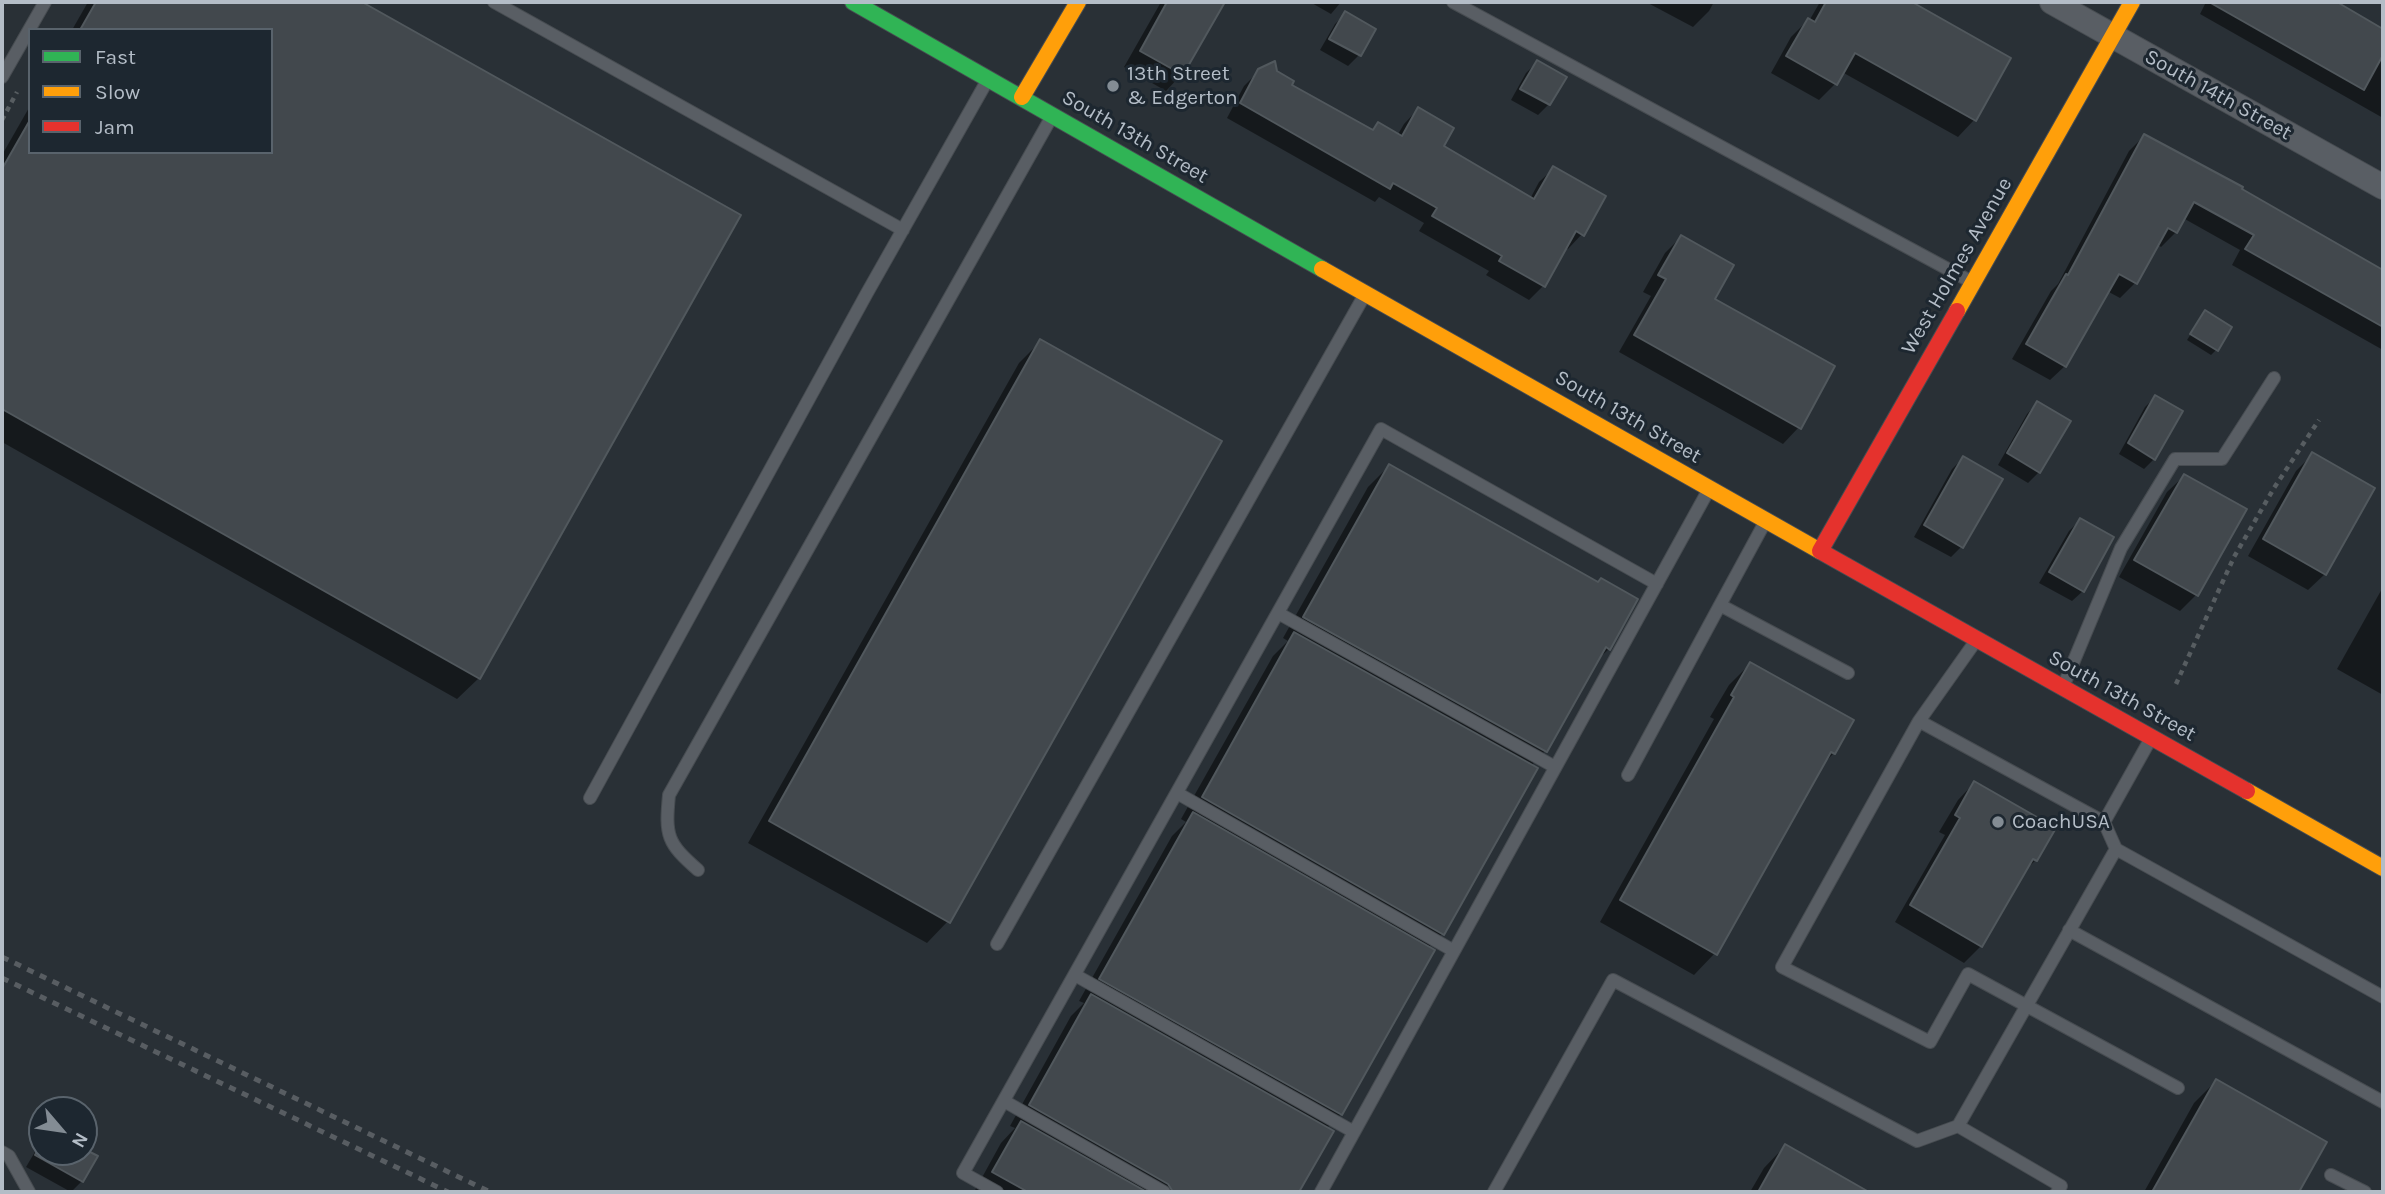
<!DOCTYPE html>
<style>
body{margin:0}
#map{position:relative;width:2385px;height:1194px;overflow:hidden;background:#293036;font-family:Karla,sans-serif}
canvas{display:block}
.frame{position:absolute;inset:0;border:4px solid #b4bdc7;pointer-events:none}
.legend{position:absolute;left:28px;top:28px;width:245px;height:126px;box-sizing:border-box;background:#1d2730;border:2px solid #59636c;margin:0;padding:9px 12px;list-style:none;font-size:21px;color:#b4bdc7}
.legend li{display:flex;align-items:center;gap:14px;height:35px}
.legend b{width:35px;border:2px solid #59636c}
.north{position:absolute;left:28px;top:1096px;width:70px;height:70px;box-sizing:border-box;background:#1d2730;border:2px solid #59636c;border-radius:50%;rotate:119deg;font-size:19px;font-weight:700;line-height:28px;text-align:center;color:#b4bdc7}
.north::after{content:'';display:block;margin:auto;width:24px;height:32px;background:#838c94;clip-path:polygon(50% 0,100% 100%,50% 72%,0 100%)}
</style>
<div id="map">
<canvas width="2385" height="1194"></canvas>
<div class="frame"></div>
<ul class="legend">
<li><b style="height:9px;background:#30b455"></b>Fast</li>
<li><b style="height:9px;background:#ff9f0a"></b>Slow</li>
<li><b style="height:9px;background:#e5322d"></b>Jam</li>
</ul>
<div class="north">N</div>
</div>
<script>
const ctx = document.querySelector('canvas').getContext('2d');
ctx.lineJoin = 'round';
function fillPath(path, color) {
  ctx.fillStyle = color;
  ctx.fill(path, 'evenodd');
}
function trace(path, color, width, dash) {
  ctx.strokeStyle = color;
  ctx.lineWidth = width;
  ctx.lineCap = dash ? 'butt' : 'round';
  ctx.setLineDash(dash || []);
  ctx.stroke(path);
}
function drawText(font, color, halo, rows, align = 'center') {
  ctx.font = font + ' Karla,sans-serif';
  ctx.lineWidth = 6;
  ctx.setLineDash([]);
  ctx.textBaseline = 'middle';
  ctx.strokeStyle = halo;
  ctx.fillStyle = color;
  for (const [text, x, y, turn = 0] of rows) {
    ctx.save();
    ctx.translate(x, y);
    ctx.rotate((+turn || 0) * Math.PI / 180);
    ctx.textAlign = isNaN(turn) ? turn : align;
    if (halo) ctx.strokeText(text, 0, 0);
    ctx.fillText(text, 0, 0);
    ctx.restore();
  }
}
const shadow = new Path2D(`
 M88,2H334L349,10L358,2L739,215L479,678L457,699L2,442V155L30,106V152H271V30H72Z
 M1161,2H1223L1182,74L1166,91L1124,67Z
 M1310,2H1341L1331,14Z
 M1646,2H1714L1709,11L1693,27Z
 M1820,2H1906L2009,59L1974,120L1958,137L1842,72L1835,84L1819,100L1771,73L1791,37L1808,20L1809,21Z
 M2206,2H2334L2383,30V118L2200,14Z
 M1346,13L1374,30L1359,55L1348,66L1320,50L1335,24Z
 M1537,62L1564,77L1549,104L1538,115L1511,100L1526,73Z
 M1259,71L1275,72L1290,85L1371,131L1378,125L1397,136L1404,124L1418,109L1442,147L1530,199L1539,182L1554,168L1582,234L1568,249L1565,247L1543,286L1529,300L1486,275L1489,271L1419,231L1424,223L1379,197L1375,202L1227,118L1244,86Z
 M2144,136L2383,272V350L2232,265L2240,250L2183,218L2176,232L2161,247L2157,244L2135,283L2120,298L2107,291L2065,366L2050,380L2012,359L2051,291L2058,284L2129,151Z
 M1681,237L1712,300L1799,427L1783,444L1619,352L1651,296L1643,292L1665,253Z
 M2205,312L2216,350L2211,355L2187,340Z
 M1041,341L948,921L927,943L748,843L1019,363Z
 M2155,397L2154,459L2144,469L2119,454L2145,407Z
 M2037,403L2039,472L2028,483L1998,465L2027,414Z
 M2313,454L2325,574L2308,590L2248,556L2296,471Z
 M1963,458L1962,546L1951,557L1914,537L1952,469Z
 M1389,466L1609,649L1596,661L1545,751L1531,766L1442,934L1428,948L1341,1114L1326,1129L1331,1131L1297,1192H974L1001,1143L1015,1128L1010,1126L1071,1016L1084,1003L1079,1001L1172,836L1186,822L1181,819L1273,656L1288,641L1283,638L1368,487Z
 M2184,476L2244,510L2196,595L2180,611L2119,577L2167,492Z
 M2080,520L2083,591L2072,601L2039,583L2069,531Z
 M2383,587V695L2337,669Z
 M1750,664L1852,721L1834,753L1822,765L1715,953L1694,975L1600,922L1714,719L1710,717L1729,685Z
 M1974,783L2036,860L2023,872L1981,946L1964,963L1895,922L1945,835L1939,832L1958,800Z
 M2216,1081L2325,1143L2297,1192H2144L2194,1103Z
 M42,1140V1152L84,1151L95,1157L82,1181L71,1192L26,1167Z
 M1785,1146L1866,1192H1750L1764,1168Z`);
const building = new Path2D(`
 M96,2H362L741,215L480,679L2,409V169L30,120V152H271V30H80Z
 M1167,2H1225L1183,75L1140,51Z
 M1826,2H1912L2011,58L1976,121L1855,53L1837,85L1786,56L1808,18L1815,22Z
 M2209,2H2337L2383,29V55L2364,90Z
 M1345,11L1376,29L1361,56L1329,39Z
 M1537,60L1567,77L1550,105L1520,89Z
 M1275,61L1277,71L1294,81L1292,85L1373,130L1378,122L1402,136L1418,107L1454,128L1444,146L1534,199L1553,166L1606,196L1584,236L1576,231L1545,287L1499,261L1502,256L1432,216L1437,208L1393,183L1390,189L1240,103L1258,69Z
 M2144,134L2243,187L2242,189L2383,270V327L2245,249L2254,235L2194,202L2177,233L2168,228L2137,284L2119,274L2066,367L2026,344L2066,274L2068,275Z
 M1681,235L1734,265L1715,299L1835,366L1801,429L1634,335L1666,279L1658,275Z
 M2205,310L2232,327L2218,351L2190,334Z
 M1040,339L1222,441L950,923L769,821Z
 M2155,395L2183,411L2155,460L2128,443Z
 M2037,401L2071,421L2040,473L2007,453Z
 M2312,452L2375,488L2326,575L2263,539Z
 M1963,456L2003,479L1963,548L1924,525Z
 M1389,464L1598,582L1601,578L1638,599L1610,650L1606,647L1547,752L1303,617Z
 M2184,474L2247,509L2198,596L2134,560Z
 M2080,518L2114,537L2084,592L2049,572Z
 M1294,632L1538,768L1444,935L1202,797Z
 M1750,662L1854,720L1835,754L1831,752L1717,955L1620,900L1734,697L1731,695Z
 M1974,781L2056,828L2037,861L2033,859L1982,947L1910,905L1960,818L1955,815Z
 M1193,812L1435,950L1342,1115L1099,979Z
 M1091,994L1334,1131L1299,1192H1173L1168,1184L1029,1105Z
 M2216,1079L2327,1142L2299,1192H2152Z
 M1021,1121L1147,1192H1028L992,1172Z
 M42,1143V1152H84V1149L98,1156L83,1182L35,1155Z
 M1785,1144L1869,1192H1758Z`);
const path = new Path2D(`
 M2,120L17,92
 M2176,684L2234,557L2274,488L2319,420`);
const lane = new Path2D(`
 M494,2L903,230
 M1453,2L1970,281
 M2,77L45,2
 M1764,524L1720,605L1848,673
 M1278,613L1555,767
 M1975,642L1919,721L2104,822L2116,849L2383,997
 M2063,687L2121,548L2175,459H2222L2274,378
 M1919,721L1782,967L1930,1042L1968,974L2178,1088
 M1628,775L1720,605
 M1177,793L1454,951
 M590,798L867,293L987,81
 M2104,822L2150,740
 M698,870C667,843 665,836 669,795L1051,118
 M2069,930L2383,1102
 M997,944L1364,296
 M1075,975L1354,1132
 M1004,1101L1164,1192
 M1958,1126L2061,1186L2057,1192
 M2,1152L9,1156L29,1192
 M2331,1175L2365,1192
 M997,1192L963,1173L1381,429L1657,584
 M1321,1192L1708,491
 M1494,1192L1613,980L1917,1141L1958,1126L2116,849`);
const street = new Path2D(`
 M2052,2L2383,187`);
const fast = new Path2D(`
 M853,2L1322,269`);
const slow = new Path2D(`
 M1022,97L1078,2
 M1322,269L1820,551
 M1957,311L2132,2
 M2247,791L2383,868`);
const jam = new Path2D(`
 M1820,551L2247,791
 M1820,551L1957,311`);
const rail = new Path2D(`
 M2,957L490,1192
 M2,978L448,1192`);
const markers = [
 [1113,86,7,"#838c94"],
 [1998,822,7,"#838c94"]
];
const poiNames = [
 ["13th Street",1127,74],
 ["& Edgerton",1127,98],
 ["CoachUSA",2012,822]
];
const streetNames = [
 ["South 14th Street",2218,95,29],
 ["South 13th Street",1135,137,30],
 ["West Holmes Avenue",1957,266,-60],
 ["South 13th Street",1628,417,30],
 ["South 13th Street",2122,696,29]
];
fillPath(shadow, '#0007');
fillPath(building, '#42484d');
trace(building, '#51585d', 2);
trace(lane, '#474c51', 14);
trace(street, '#474c51', 26);
trace(fast, '#474c51', 18);
trace(slow, '#474c51', 18);
trace(jam, '#474c51', 18);
trace(path, '#575d61', 4.5, [5, 5]);
trace(lane, '#595e64', 12);
trace(street, '#595e64', 24);
trace(fast, '#30b455', 16);
trace(slow, '#ff9f0a', 16);
trace(jam, '#e5322d', 16);
trace(rail, '#585d62', 5, [7, 7]);
for (const [x, y, r, color] of markers) {
  const dot = new Path2D();
  dot.arc(x, y, r, 0, 2 * Math.PI);
  ctx.fillStyle = color;
  ctx.fill(dot);
  trace(dot, '#1d2730', 2.5);
}
drawText('21px', '#b4bdc7', '#1d2730', poiNames, 'left');
drawText('21px', '#b4bdc7', '#1d2730', streetNames);
</script>
